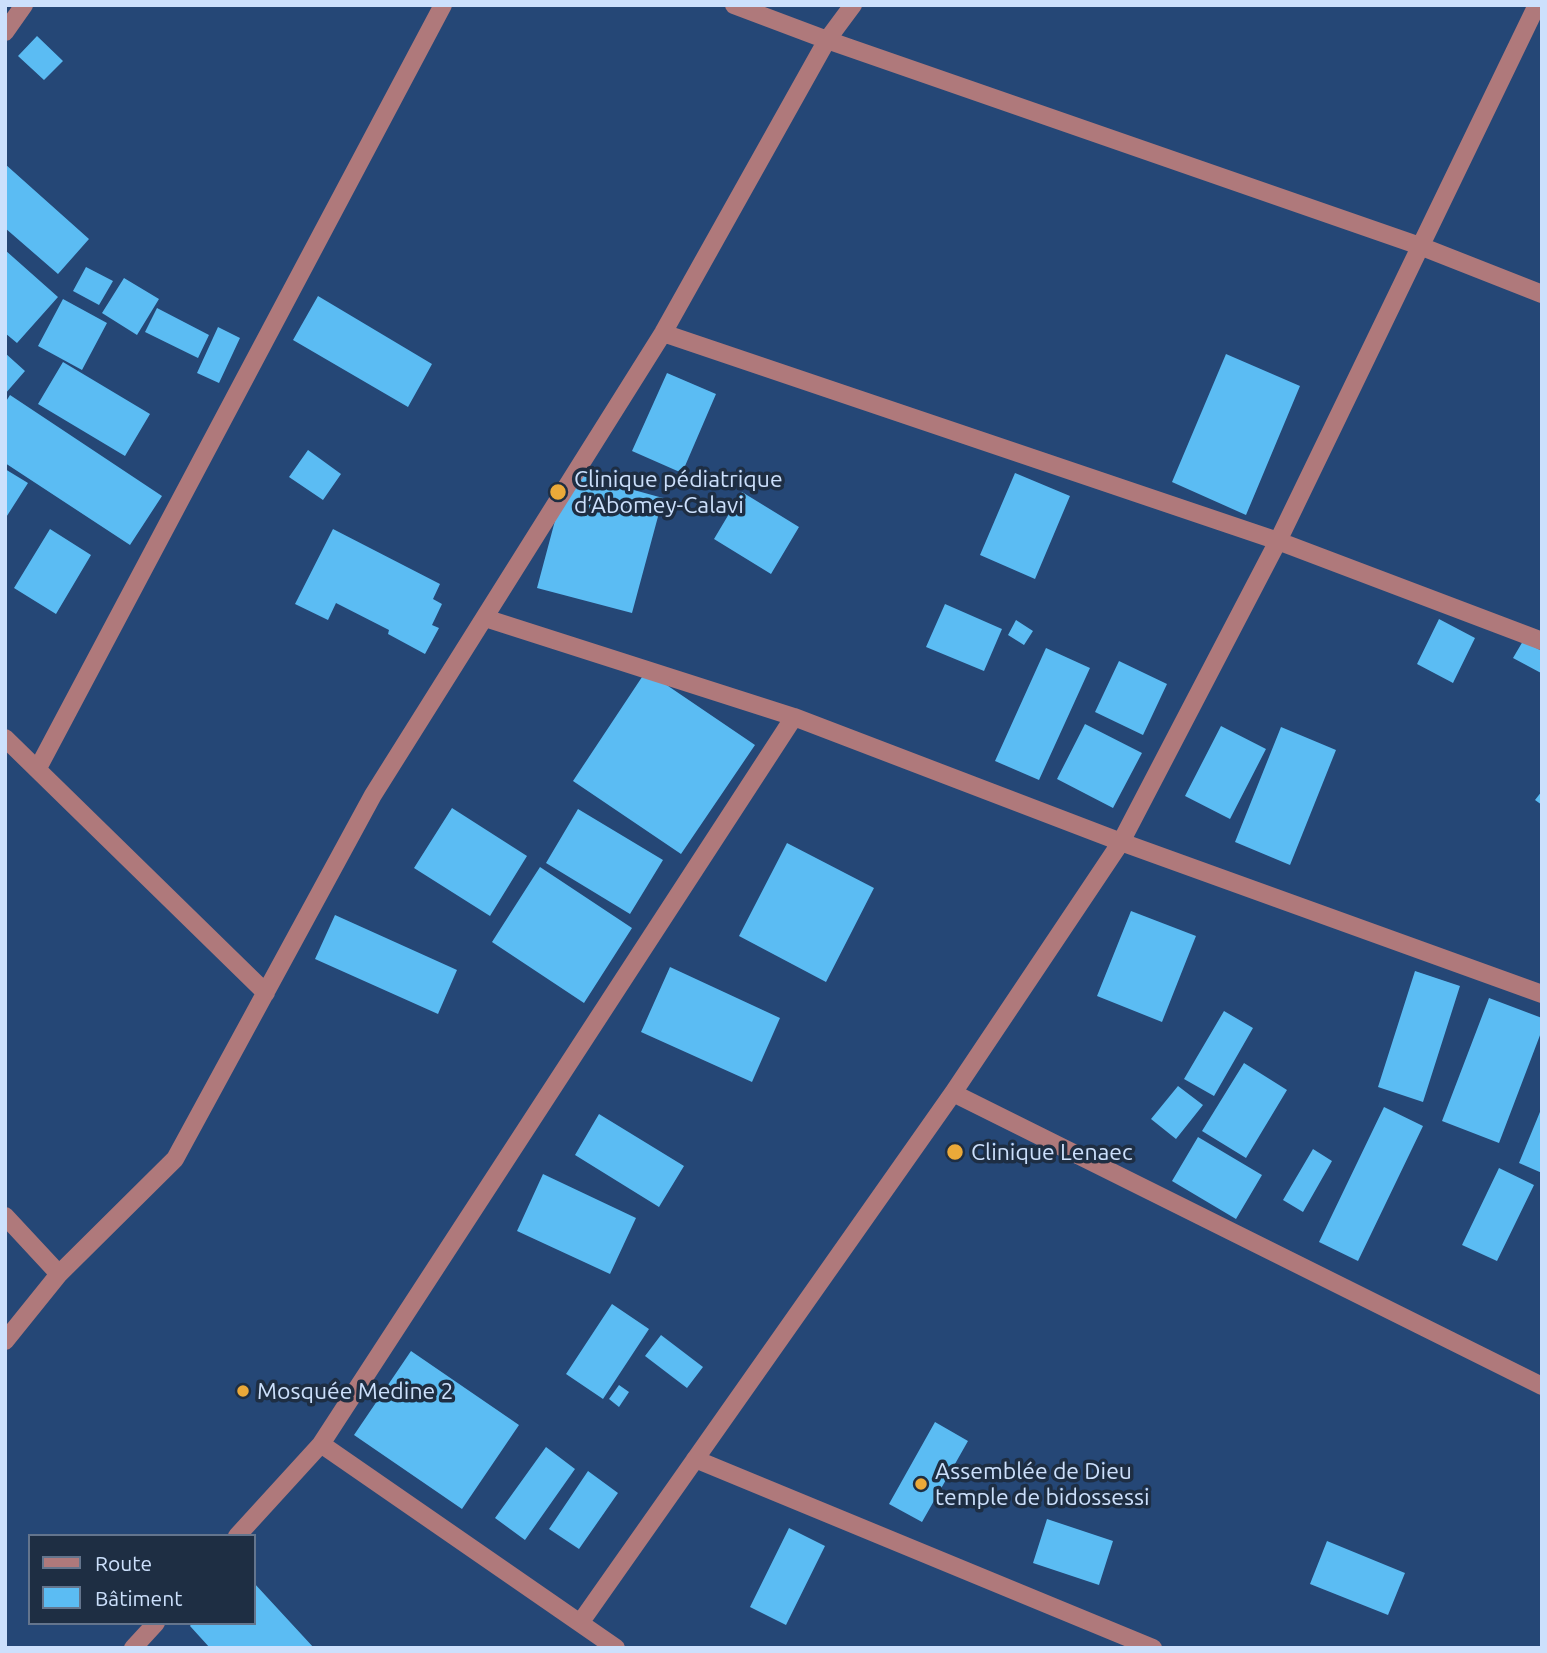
<!DOCTYPE html>
<meta charset="utf-8">
<style>
body{margin:0}
#map{position:relative;width:1547px;height:1653px;overflow:hidden;background:#254776;font-family:Ubuntu,sans-serif}
canvas{display:block}
.frame{position:absolute;inset:0;border:7px solid #cce0fc;pointer-events:none}
.legend{position:absolute;left:28px;top:1534px;width:228px;height:91px;box-sizing:border-box;background:#1e2e43;border:2px solid #64758d;margin:0;padding:9px 12px;list-style:none;font-size:21px;color:#cce0fc}
.legend li{display:flex;align-items:center;gap:14px;height:35px}
.legend b{width:35px;border:2px solid #64758d}
</style>
<div id="map">
<canvas width="1547" height="1653"></canvas>
<div class="frame"></div>
<ul class="legend">
<li><b style="height:9px;background:#af797b"></b>Route</li>
<li><b style="height:19px;background:#5bbcf3"></b>Bâtiment</li>
</ul>
</div>
<script>
const ctx = document.querySelector('canvas').getContext('2d');
ctx.lineJoin = 'round';
function fillPath(path, color) {
  ctx.fillStyle = color;
  ctx.fill(path, 'evenodd');
}
function trace(path, color, width, dash) {
  ctx.strokeStyle = color;
  ctx.lineWidth = width;
  ctx.lineCap = dash ? 'butt' : 'round';
  ctx.setLineDash(dash || []);
  ctx.stroke(path);
}
function drawText(font, color, halo, rows, align = 'center') {
  ctx.font = font + ' Ubuntu,sans-serif';
  ctx.lineWidth = 7;
  ctx.setLineDash([]);
  ctx.textBaseline = 'middle';
  ctx.strokeStyle = halo;
  ctx.fillStyle = color;
  for (const [text, x, y, turn = 0] of rows) {
    ctx.save();
    ctx.translate(x, y);
    ctx.rotate((+turn || 0) * Math.PI / 180);
    ctx.textAlign = isNaN(turn) ? turn : align;
    if (halo) ctx.strokeText(text, 0, 0);
    ctx.fillText(text, 0, 0);
    ctx.restore();
  }
}
const building = new Path2D(`
 M37,36L63,61L44,80L18,56Z
 M5,164L89,239L58,274L5,228Z
 M5,250L58,297L17,343L5,333Z
 M86,267L113,281L99,305L73,291Z
 M124,278L159,299L137,335L102,313Z
 M318,296L432,364L408,407L293,340Z
 M63,299L107,323L82,370L38,346Z
 M157,308L209,335L198,358L145,332Z
 M218,327L240,338L219,383L197,373Z
 M5,353L25,371L5,394Z
 M1226,354L1300,386L1246,515L1172,482Z
 M63,362L150,414L125,456L38,404Z
 M667,373L716,394L682,473L632,451Z
 M10,395L162,496L130,545L5,463V403Z
 M308,450L341,474L323,500L289,477Z
 M5,469L28,483L5,519Z
 M568,472L663,498L632,613L537,588Z
 M1015,473L1070,496L1035,579L980,555Z
 M742,492L799,527L771,574L714,539Z
 M50,529L91,555L56,614L14,588Z
 M333,529L440,584L433,599L442,604L432,625L439,628L425,654L388,634L389,630L336,603L328,620L295,604Z
 M945,604L1002,629L984,671L926,647Z
 M1439,619L1475,638L1453,683L1417,664Z
 M1016,620L1033,631L1024,645L1008,635Z
 M1523,641L1542,651L1541,673L1513,658Z
 M1046,648L1090,668L1039,780L995,761Z
 M1119,661L1167,684L1143,735L1095,712Z
 M646,671L755,745L681,854L573,781Z
 M1085,724L1142,753L1113,808L1057,779Z
 M1221,726L1266,749L1230,819L1185,796Z
 M1281,727L1336,750L1290,865L1235,842Z
 M1542,791V805L1535,800Z
 M452,808L527,856L490,916L414,868Z
 M578,809L663,860L630,914L546,863Z
 M787,843L874,888L826,982L739,936Z
 M540,867L632,928L584,1003L492,942Z
 M1131,911L1196,936L1162,1022L1097,996Z
 M335,915L457,970L438,1014L315,959Z
 M670,967L780,1018L752,1082L641,1032Z
 M1415,971L1460,986L1423,1102L1378,1087Z
 M1489,998L1542,1018V1030L1499,1143L1442,1121Z
 M1224,1011L1253,1028L1214,1096L1184,1079Z
 M1244,1063L1287,1090L1246,1158L1202,1131Z
 M1178,1086L1203,1105L1176,1139L1151,1119Z
 M1384,1107L1423,1126L1358,1261L1319,1242Z
 M1542,1107V1173L1519,1163Z
 M599,1114L684,1166L659,1207L575,1155Z
 M1198,1137L1262,1175L1236,1219L1172,1181Z
 M1313,1149L1332,1161L1303,1212L1283,1200Z
 M1499,1168L1534,1185L1497,1261L1462,1245Z
 M543,1174L636,1218L610,1274L517,1231Z
 M612,1304L649,1329L603,1399L566,1374Z
 M661,1335L703,1367L687,1388L645,1356Z
 M411,1351L519,1425L462,1509L354,1435Z
 M619,1385L629,1392L619,1407L609,1399Z
 M935,1422L968,1441L922,1522L889,1504Z
 M546,1447L575,1469L525,1540L495,1518Z
 M588,1471L618,1493L579,1549L549,1529Z
 M1047,1519L1113,1541L1099,1585L1033,1563Z
 M789,1528L825,1546L786,1625L750,1607Z
 M1327,1541L1405,1573L1388,1615L1310,1584Z
 M254,1583L314,1648H210L190,1626L192,1623H254Z`);
const minor = new Path2D(`
 M734,5L827,40L1420,246L1542,294
 M5,32L24,5
 M663,333L1278,541L1542,641
 M485,618L794,717L1121,842L1542,994
 M5,738L266,993
 M38,768L443,5
 M953,1093L1542,1386
 M5,1216L59,1274
 M5,1341L59,1274L175,1159L373,795L663,333L827,40L853,5
 M321,1444L616,1648
 M695,1459L1153,1648
 M237,1536L321,1444L794,717
 M580,1623L953,1093L1121,842L1278,541L1537,5
 M133,1648L156,1623`);
const markers = [
 [558,492,9,"#eba939"],
 [955,1152,9,"#eba939"],
 [243,1391,7,"#eba939"],
 [921,1484,7,"#eba939"]
];
const poiNames = [
 ["Clinique pédiatrique",574,479],
 ["d’Abomey-Calavi",574,505],
 ["Clinique Lenaec",971,1152],
 ["Mosquée Medine 2",257,1391],
 ["Assemblée de Dieu",935,1471],
 ["temple de bidossessi",935,1497]
];
fillPath(building, '#5bbcf3');
trace(minor, '#af797b', 18);
for (const [x, y, r, color] of markers) {
  const dot = new Path2D();
  dot.arc(x, y, r, 0, 2 * Math.PI);
  ctx.fillStyle = color;
  ctx.fill(dot);
  trace(dot, '#1e2e43', 2.5);
}
drawText('23px', '#cce0fc', '#1e2e43', poiNames, 'left');
</script>
